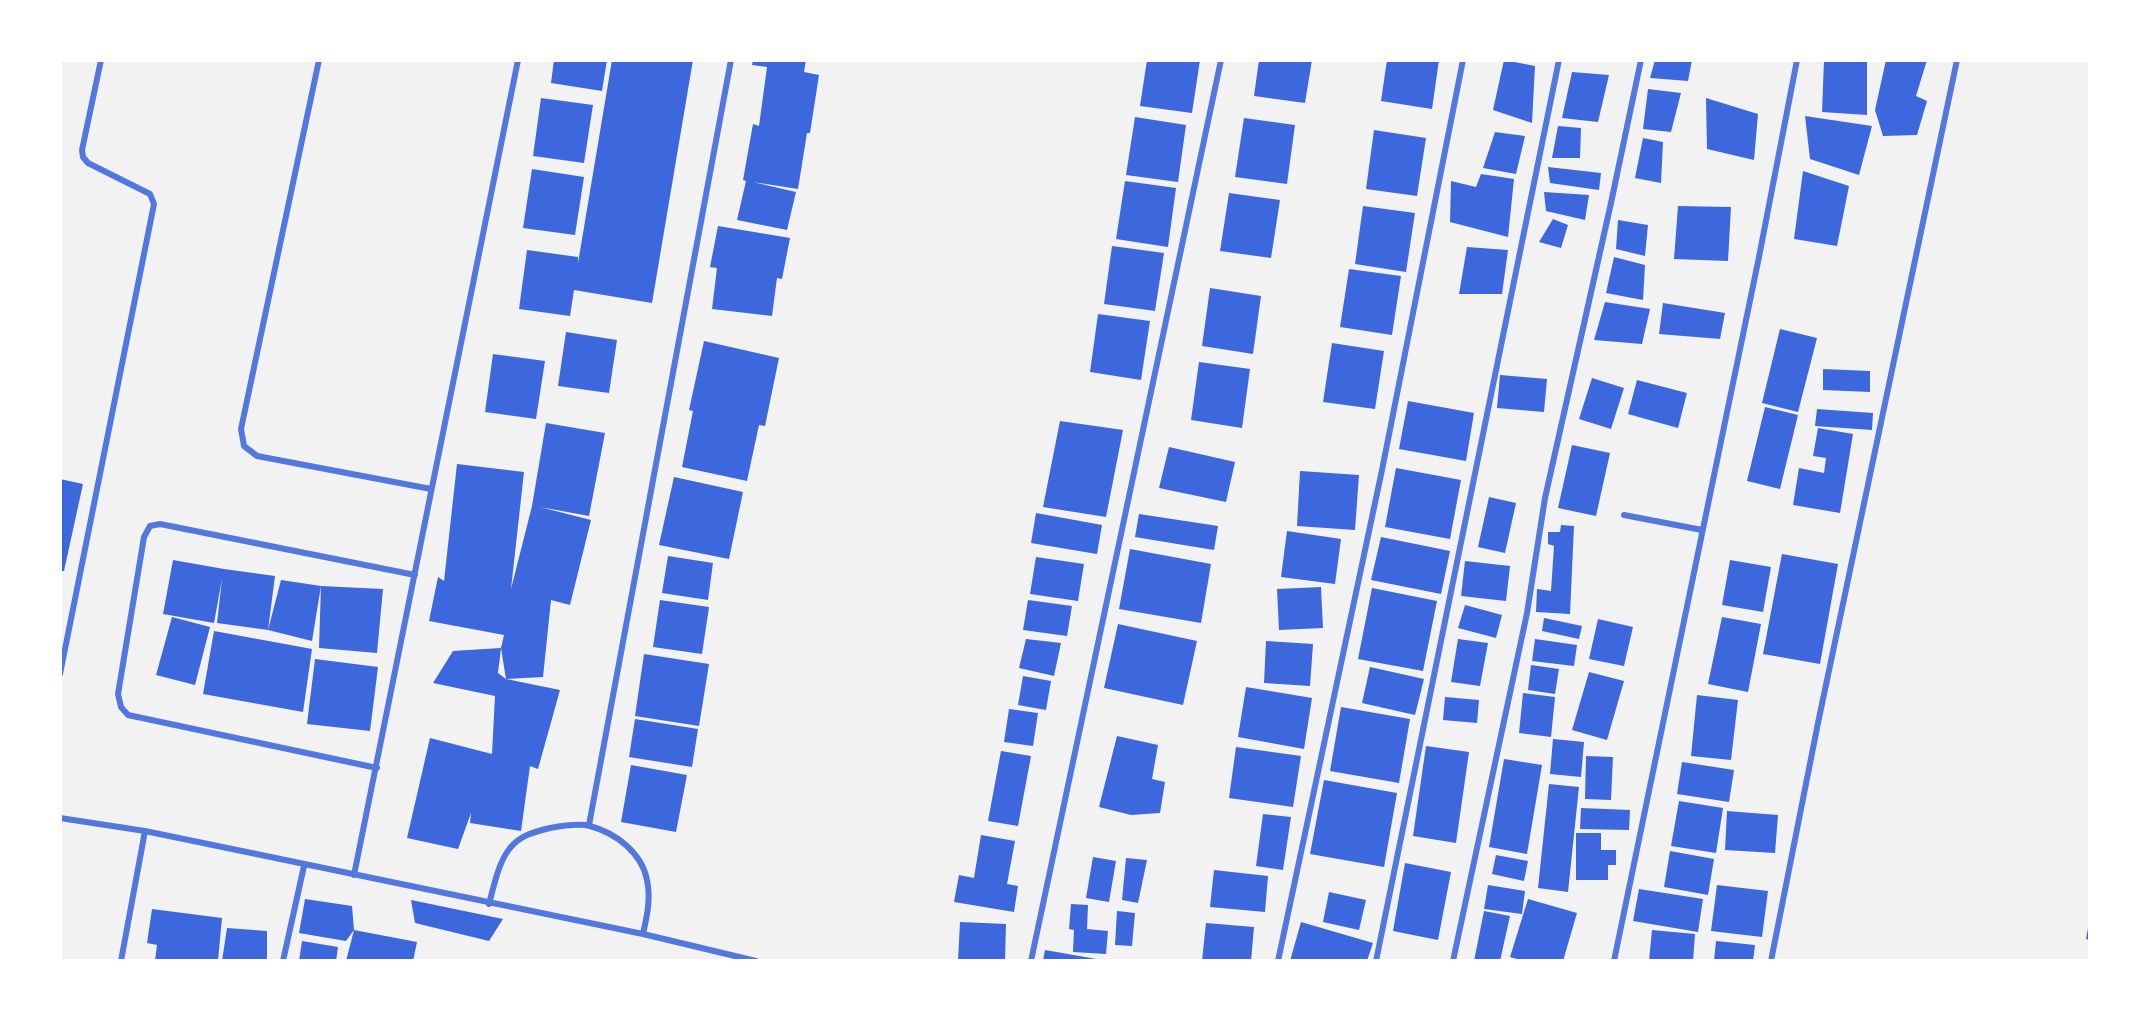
<!DOCTYPE html>
<style>
body{margin:0}
#map{position:relative;width:2150px;height:1021px;overflow:hidden;background:#f2f2f2;font-family:"Titillium Web",sans-serif}
canvas{display:block}
.frame{position:absolute;inset:0;border:62px solid #fff;pointer-events:none}
</style>
<div id="map">
<canvas width="2150" height="1021"></canvas>
<div class="frame"></div>
</div>
<script>
const ctx = document.querySelector('canvas').getContext('2d');
ctx.lineJoin = 'round';
function fillPath(path, color) {
  ctx.fillStyle = color;
  ctx.fill(path, 'evenodd');
}
function trace(path, color, width, dash) {
  ctx.strokeStyle = color;
  ctx.lineWidth = width;
  ctx.lineCap = dash ? 'butt' : 'round';
  ctx.setLineDash(dash || []);
  ctx.stroke(path);
}
const building = new Path2D(`
 M554,60H607L602,91L551,83Z
 M612,60H693L652,303L574,290L570,316L519,309L527,250L578,257V263Z
 M753,60H806L804,72L819,75L810,133H807L798,189L753,182L796,192L787,230L737,220L746,181L743,180L753,124L759,126L767,67L752,65Z
 M1147,60H1200L1192,113L1140,106Z
 M1259,60H1312L1305,103L1254,96Z
 M1387,60H1439L1432,109L1381,101Z
 M1504,60L1535,66L1532,123L1493,110Z
 M1655,60H1692L1688,81L1650,78Z
 M1824,60H1867V115L1822,112Z
 M1886,60H1927L1916,96L1927,101L1917,135L1883,136L1875,110Z
 M1572,72L1609,75L1598,122L1562,118Z
 M1648,89L1681,93L1671,132L1643,129Z
 M541,98L593,105L584,163L533,156Z
 M1706,98L1758,114L1754,160L1707,149Z
 M1805,116L1872,126L1859,175L1810,159Z
 M1135,117L1186,125L1178,182L1126,175Z
 M1244,118L1295,125L1287,184L1235,177Z
 M1558,126L1581,128L1580,158H1552Z
 M1374,130L1426,138L1417,196L1366,189Z
 M1495,132L1525,136L1516,174L1483,168Z
 M1643,138L1663,142L1661,183L1635,178Z
 M1548,167L1601,173L1599,190L1550,183Z
 M532,169L584,177L575,235L523,228Z
 M1803,171L1849,186L1837,246L1794,239Z
 M1481,174L1514,179L1508,237L1450,222L1451,181L1476,187Z
 M1125,181L1176,188L1168,247L1116,239Z
 M1544,192L1589,195L1585,220L1546,211Z
 M1229,193L1280,200L1271,258L1220,251Z
 M1363,206L1415,213L1406,272L1355,264Z
 M1678,206L1731,207L1728,261L1674,259Z
 M1553,219L1568,225L1561,248L1539,242Z
 M1618,220L1648,225L1645,256L1616,249Z
 M718,226L790,238L782,279L777,278L772,316L712,309L717,268L710,267Z
 M1112,246L1164,253L1155,311L1104,304Z
 M1467,247L1508,250L1502,294H1459Z
 M1614,257L1645,265L1643,300L1606,293Z
 M1349,269L1401,276L1392,335L1340,327Z
 M1210,288L1261,296L1253,354L1202,346Z
 M1605,302L1650,309L1642,344L1594,340Z
 M1663,303L1725,313L1720,339L1659,334Z
 M1098,314L1150,321L1141,380L1090,372Z
 M1780,329L1817,338L1798,412L1762,403Z
 M566,332L617,340L609,393L558,386Z
 M704,341L779,358L765,426L759,425L747,481L682,467L693,411L689,410Z
 M1332,343L1384,351L1375,409L1323,402Z
 M493,354L545,361L536,419L485,412Z
 M1199,362L1250,369L1242,428L1191,420Z
 M1823,369L1870,371V392L1823,390Z
 M1500,375L1547,379L1544,412L1497,408Z
 M1592,378L1624,388L1611,429L1579,419Z
 M1637,380L1687,393L1678,428L1628,414Z
 M1408,401L1474,413L1466,461L1399,449Z
 M1765,407L1798,415L1780,489L1747,481Z
 M1817,409L1873,413L1872,430L1815,426Z
 M1060,421L1123,430L1106,517L1043,507Z
 M546,423L605,433L589,516L540,507L591,520L570,605L551,600L543,677L506,679L560,690L538,769L530,766L521,831L470,823L471,813L458,849L407,838L430,738L492,754L495,696L433,683L453,651L501,648L504,635L429,621L438,577L444,581L457,464L524,472L511,589L532,506ZM501,648L506,679L498,673Z
 M1818,428L1853,434L1840,513L1793,505L1799,468L1824,473L1826,458L1813,456Z
 M1572,445L1610,453L1596,516L1558,508Z
 M1169,447L1235,462L1226,502L1159,488Z
 M1396,468L1461,480L1450,539L1385,527Z
 M1300,471L1359,475L1355,530L1297,526Z
 M674,477L743,492L729,559L659,545Z
 M60,479L83,484L64,571H60Z
 M1489,497L1516,503L1505,553L1478,547Z
 M1036,513L1102,525L1097,554L1031,543Z
 M1139,514L1218,526L1214,550L1135,537Z
 M1561,525L1574,526L1570,614L1536,612L1537,589L1551,591L1554,546L1548,544V532H1560Z
 M1287,531L1341,539L1335,584L1281,577Z
 M1381,537L1450,551L1441,594L1371,580Z
 M1130,549L1211,564L1201,623L1119,609Z
 M1782,554L1838,564L1820,664L1763,654Z
 M668,556L713,563L708,600L662,593Z
 M1036,557L1084,564L1078,601L1030,594Z
 M173,560L224,569L275,576L268,630L217,623L222,579L214,623L163,614Z
 M1730,560L1771,567L1763,612L1722,605Z
 M1465,561L1510,566L1506,601L1461,596Z
 M281,580L321,586L383,589L377,653L319,648L321,586L312,641L268,630Z
 M1321,587L1323,628L1279,630L1277,589Z
 M1372,588L1437,601L1423,671L1358,659Z
 M660,600L709,607L702,654L653,647Z
 M1028,600L1072,606L1067,636L1023,630Z
 M1465,605L1502,615L1496,638L1458,628Z
 M172,617L210,627L195,685L156,675Z
 M1722,617L1761,624L1748,692L1708,684Z
 M1544,618L1582,626L1579,639L1542,631Z
 M1598,619L1633,627L1624,666L1589,659Z
 M1118,624L1197,641L1183,705L1104,688Z
 M214,631L312,649L303,712L203,694Z
 M1026,639L1061,643L1054,676L1019,668Z
 M1458,639L1488,643L1480,686L1451,682Z
 M1535,639L1577,645L1574,666L1532,661Z
 M1266,641L1313,644L1310,686L1264,683Z
 M644,654L709,664L699,726L635,716Z
 M315,659L378,667L370,731L307,724Z
 M1531,665L1559,669L1555,694L1528,690Z
 M1370,667L1424,679L1415,715L1362,703Z
 M1589,672L1624,681L1607,740L1572,730Z
 M1023,676L1051,681L1046,710L1018,705Z
 M1246,687L1312,698L1304,749L1238,737Z
 M1523,693L1555,697L1551,737L1519,733Z
 M1697,695L1738,700L1731,760L1691,756Z
 M1445,697L1479,700L1477,723L1443,720Z
 M1341,707L1410,719L1399,783L1330,771Z
 M1009,709L1038,713L1033,746L1004,742Z
 M635,719L698,729L692,767L629,757Z
 M1117,736L1158,745L1152,779L1165,782L1160,813L1131,815L1099,807Z
 M1553,739L1584,742L1581,777L1550,774Z
 M1426,746L1469,752L1456,843L1413,836Z
 M1236,747L1301,756L1293,807L1229,798Z
 M1001,751L1031,756L1018,826L988,821Z
 M1586,756L1613,757L1611,800L1585,799Z
 M1504,759L1542,765L1527,854L1489,847Z
 M1682,762L1734,770L1729,802L1677,794Z
 M631,765L687,775L676,832L621,822Z
 M1324,780L1397,793L1384,867L1310,854Z
 M1549,784L1579,787L1568,892L1538,888Z
 M1679,801L1723,808L1716,853L1671,846Z
 M1581,808L1630,810L1629,830L1580,829Z
 M1727,811L1778,815L1775,853L1725,850Z
 M1263,814L1291,817L1283,870L1256,866Z
 M1576,833H1601V850H1616V865H1608V880H1576Z
 M981,835L1015,841L1007,884L1018,886L1014,912L954,902L959,875L974,878Z
 M1670,851L1714,859L1708,895L1664,887Z
 M1496,855L1528,861L1524,881L1492,874Z
 M1093,857L1116,861L1109,902L1086,898Z
 M1126,858L1147,860L1138,903L1122,900Z
 M1405,863L1451,872L1438,940L1393,931Z
 M1214,870L1268,876L1265,912L1210,907Z
 M1488,885L1525,891L1522,914L1484,909Z
 M1717,885L1768,891L1762,937L1711,931Z
 M1639,889L1703,899L1698,932L1633,921Z
 M1329,892L1366,900L1359,930L1323,922Z
 M305,899L352,906L354,930L346,941L299,933Z
 M1528,899L1577,913L1563,961H1524L1510,957Z
 M411,900L503,919L489,941L415,923Z
 M1071,904L1088,905L1087,929L1108,931L1106,954L1073,952L1074,930L1069,929Z
 M152,909L222,918L218,961H155L157,945L147,943Z
 M1117,911L1135,913L1132,946L1115,945Z
 M1484,911L1510,916L1500,961H1474Z
 M960,922L1006,924L1005,961H958Z
 M1301,922L1373,943L1367,961H1290Z
 M1206,923L1254,927L1251,961H1202Z
 M2089,923H2090V940L2086,939Z
 M227,928L267,931V961H222Z
 M354,930L417,942L413,961H346Z
 M1652,930L1695,934L1693,961H1649Z
 M302,941L338,947L336,961H299Z
 M1716,941L1755,945L1753,961H1714Z
 M1045,950L1102,960V961H1043Z`);
const minor = new Path2D(`
 M319,60L241,429L244,446L257,456L431,489
 M1624,515L1702,530
 M60,674L154,204L150,194L88,163L83,157L82,150L101,60
 M377,768L128,715L121,707L118,694L144,537L150,526L160,524L415,575
 M60,818L145,831L643,934L756,961
 M589,825L731,60
 M354,875L518,60
 M489,904C494,886 498,863 510,848C521,835 534,832 550,828C561,826 579,823 590,826C616,833 642,853 647,880C651,899 647,916 643,934
 M121,961L145,831
 M283,961L304,866
 M1031,961L1221,60
 M1278,961L1382,470L1463,60
 M1376,961L1559,60
 M1453,961L1527,613L1545,498L1611,203L1641,60
 M1614,961L1759,257L1797,60
 M1771,961L1818,723L1957,60`);
fillPath(building, '#3d67dc');
trace(minor, '#5277de', 6);
</script>
